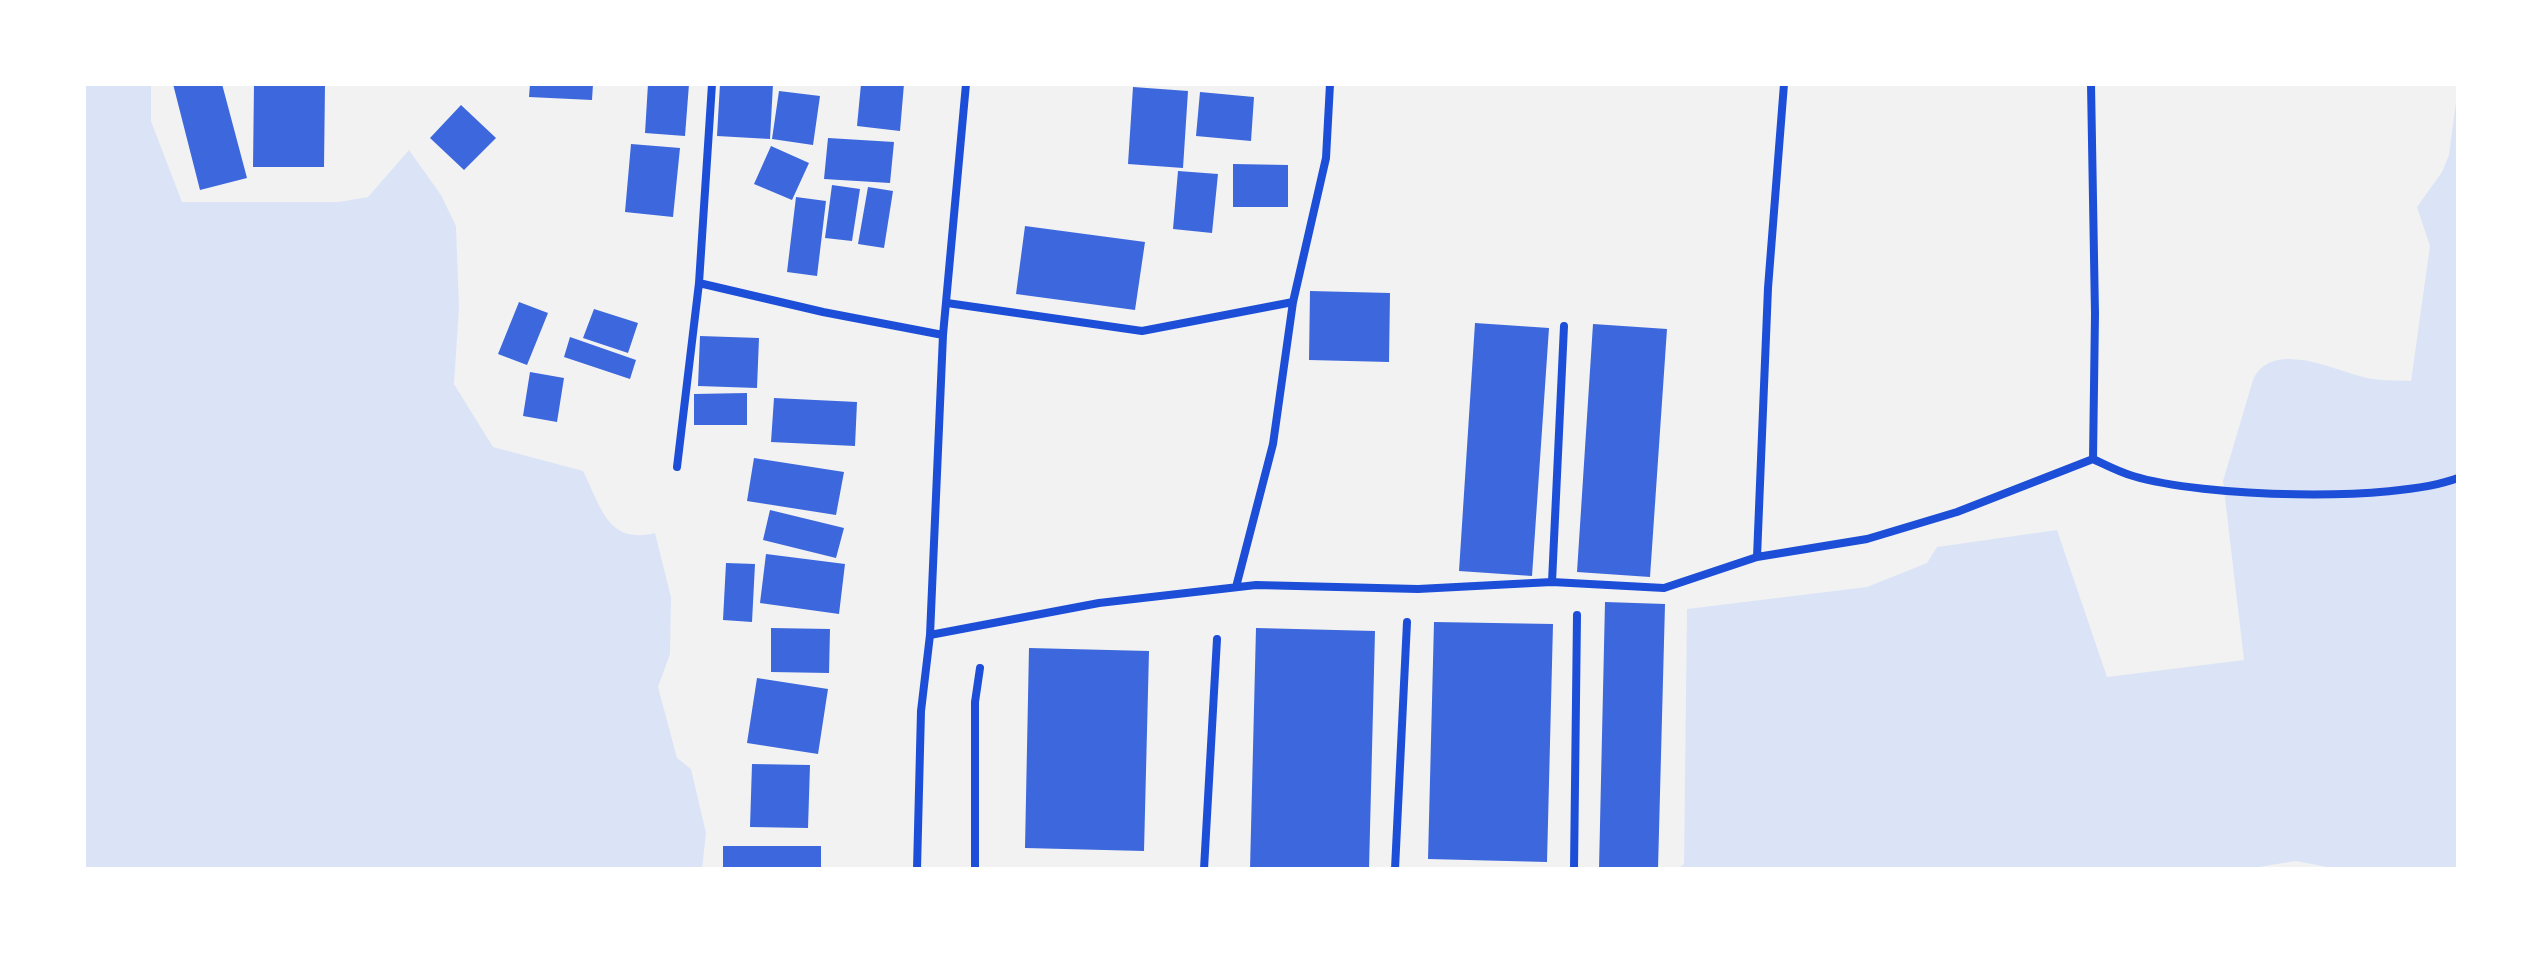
<!DOCTYPE html>
<style>
body{margin:0}
#map{position:relative;width:2542px;height:953px;overflow:hidden;background:#f2f2f2;font-family:Karla,sans-serif}
canvas{display:block}
.frame{position:absolute;inset:0;border:86px solid #fff;pointer-events:none}
</style>
<div id="map">
<canvas width="2542" height="953"></canvas>
<div class="frame"></div>
</div>
<script>
const ctx = document.querySelector('canvas').getContext('2d');
ctx.lineJoin = 'round';
function fillPath(path, color) {
  ctx.fillStyle = color;
  ctx.fill(path, 'evenodd');
}
function trace(path, color, width, dash) {
  ctx.strokeStyle = color;
  ctx.lineWidth = width;
  ctx.lineCap = dash ? 'butt' : 'round';
  ctx.setLineDash(dash || []);
  ctx.stroke(path);
}
const green = new Path2D(`
 M84,84H151V121L182,202H339L368,197L409,150L441,195L456,226L459,307L454,384L493,447L583,471C601,506 607,545 655,533L671,597L670,654L658,687L677,758L691,769L706,833L702,869H84Z
 M2458,86V869H2337L2296,861L2246,869H1678L1684,864L1687,609L1867,587L1927,563L1937,547L2057,530L2107,677L2244,660L2223,481L2253,380C2272,338 2335,371 2367,378C2381,381 2397,380 2411,381L2430,246L2417,207L2442,172L2449,155Z`);
const building = new Path2D(`
 M173,84H222L247,178L200,190Z
 M254,84H325L324,167H253Z
 M530,84H593L592,100L529,97Z
 M648,84H689L685,136L645,133Z
 M720,84H773L770,139L717,136Z
 M861,84H904L900,131L857,126Z
 M1133,87L1188,91L1183,168L1128,164Z
 M779,91L820,96L813,145L772,139Z
 M1200,92L1254,97L1251,141L1196,136Z
 M461,105L496,138L464,170L430,138Z
 M828,138L894,142L890,183L824,179Z
 M631,144L680,148L673,217L625,212Z
 M771,146L809,163L792,200L754,184Z
 M1233,164L1288,165V207H1233Z
 M1178,171L1218,174L1212,233L1173,229Z
 M832,185L860,189L852,241L825,238Z
 M868,187L893,191L884,248L858,244Z
 M796,197L826,201L817,276L787,272Z
 M1025,226L1145,242L1135,310L1016,294Z
 M1310,291L1390,293L1389,362L1309,360Z
 M519,302L548,313L527,365L498,354Z
 M594,309L638,323L628,353L583,338Z
 M1475,323L1549,328L1532,576L1459,571Z
 M1593,324L1667,329L1650,577L1577,572Z
 M700,336L759,338L757,388L698,386Z
 M570,337L636,360L630,379L564,357Z
 M530,372L564,378L557,422L523,416Z
 M747,393V425H694V394Z
 M774,398L857,402L855,446L771,442Z
 M754,458L844,472L836,515L747,501Z
 M770,510L844,528L836,558L763,540Z
 M766,554L845,564L839,614L760,603Z
 M726,563L755,564L752,622L723,620Z
 M1605,602L1665,604L1658,869H1599Z
 M1434,622L1553,624L1547,862L1428,859Z
 M771,628L830,629L829,673L771,672Z
 M1256,628L1375,631L1369,869H1250Z
 M1029,648L1149,651L1144,851L1025,848Z
 M757,678L828,689L818,754L747,743Z
 M752,764L810,765L808,828L750,827Z
 M723,846H821V869H723Z`);
const minor = new Path2D(`
 M699,283L823,312L943,335
 M947,303L1142,331L1293,302
 M2093,459C2106,465 2119,472 2133,476C2201,497 2392,503 2458,478
 M677,467L699,283L712,84
 M1757,557L1768,288L1784,84
 M1552,582L1564,326
 M1236,587L1273,444L1293,302L1326,158L1330,84
 M930,635L1099,603L1256,585L1418,589L1552,582L1664,588L1757,557L1867,539L1957,512L2093,459L2095,314L2091,84
 M917,869L921,711L930,635L943,335L966,84
 M975,869V702L980,668
 M1204,869L1217,639
 M1395,869L1407,622
 M1574,869L1577,615`);
fillPath(green, '#dbe4f7');
fillPath(building, '#3d67dc');
trace(minor, '#1d4ed8', 8);
</script>
